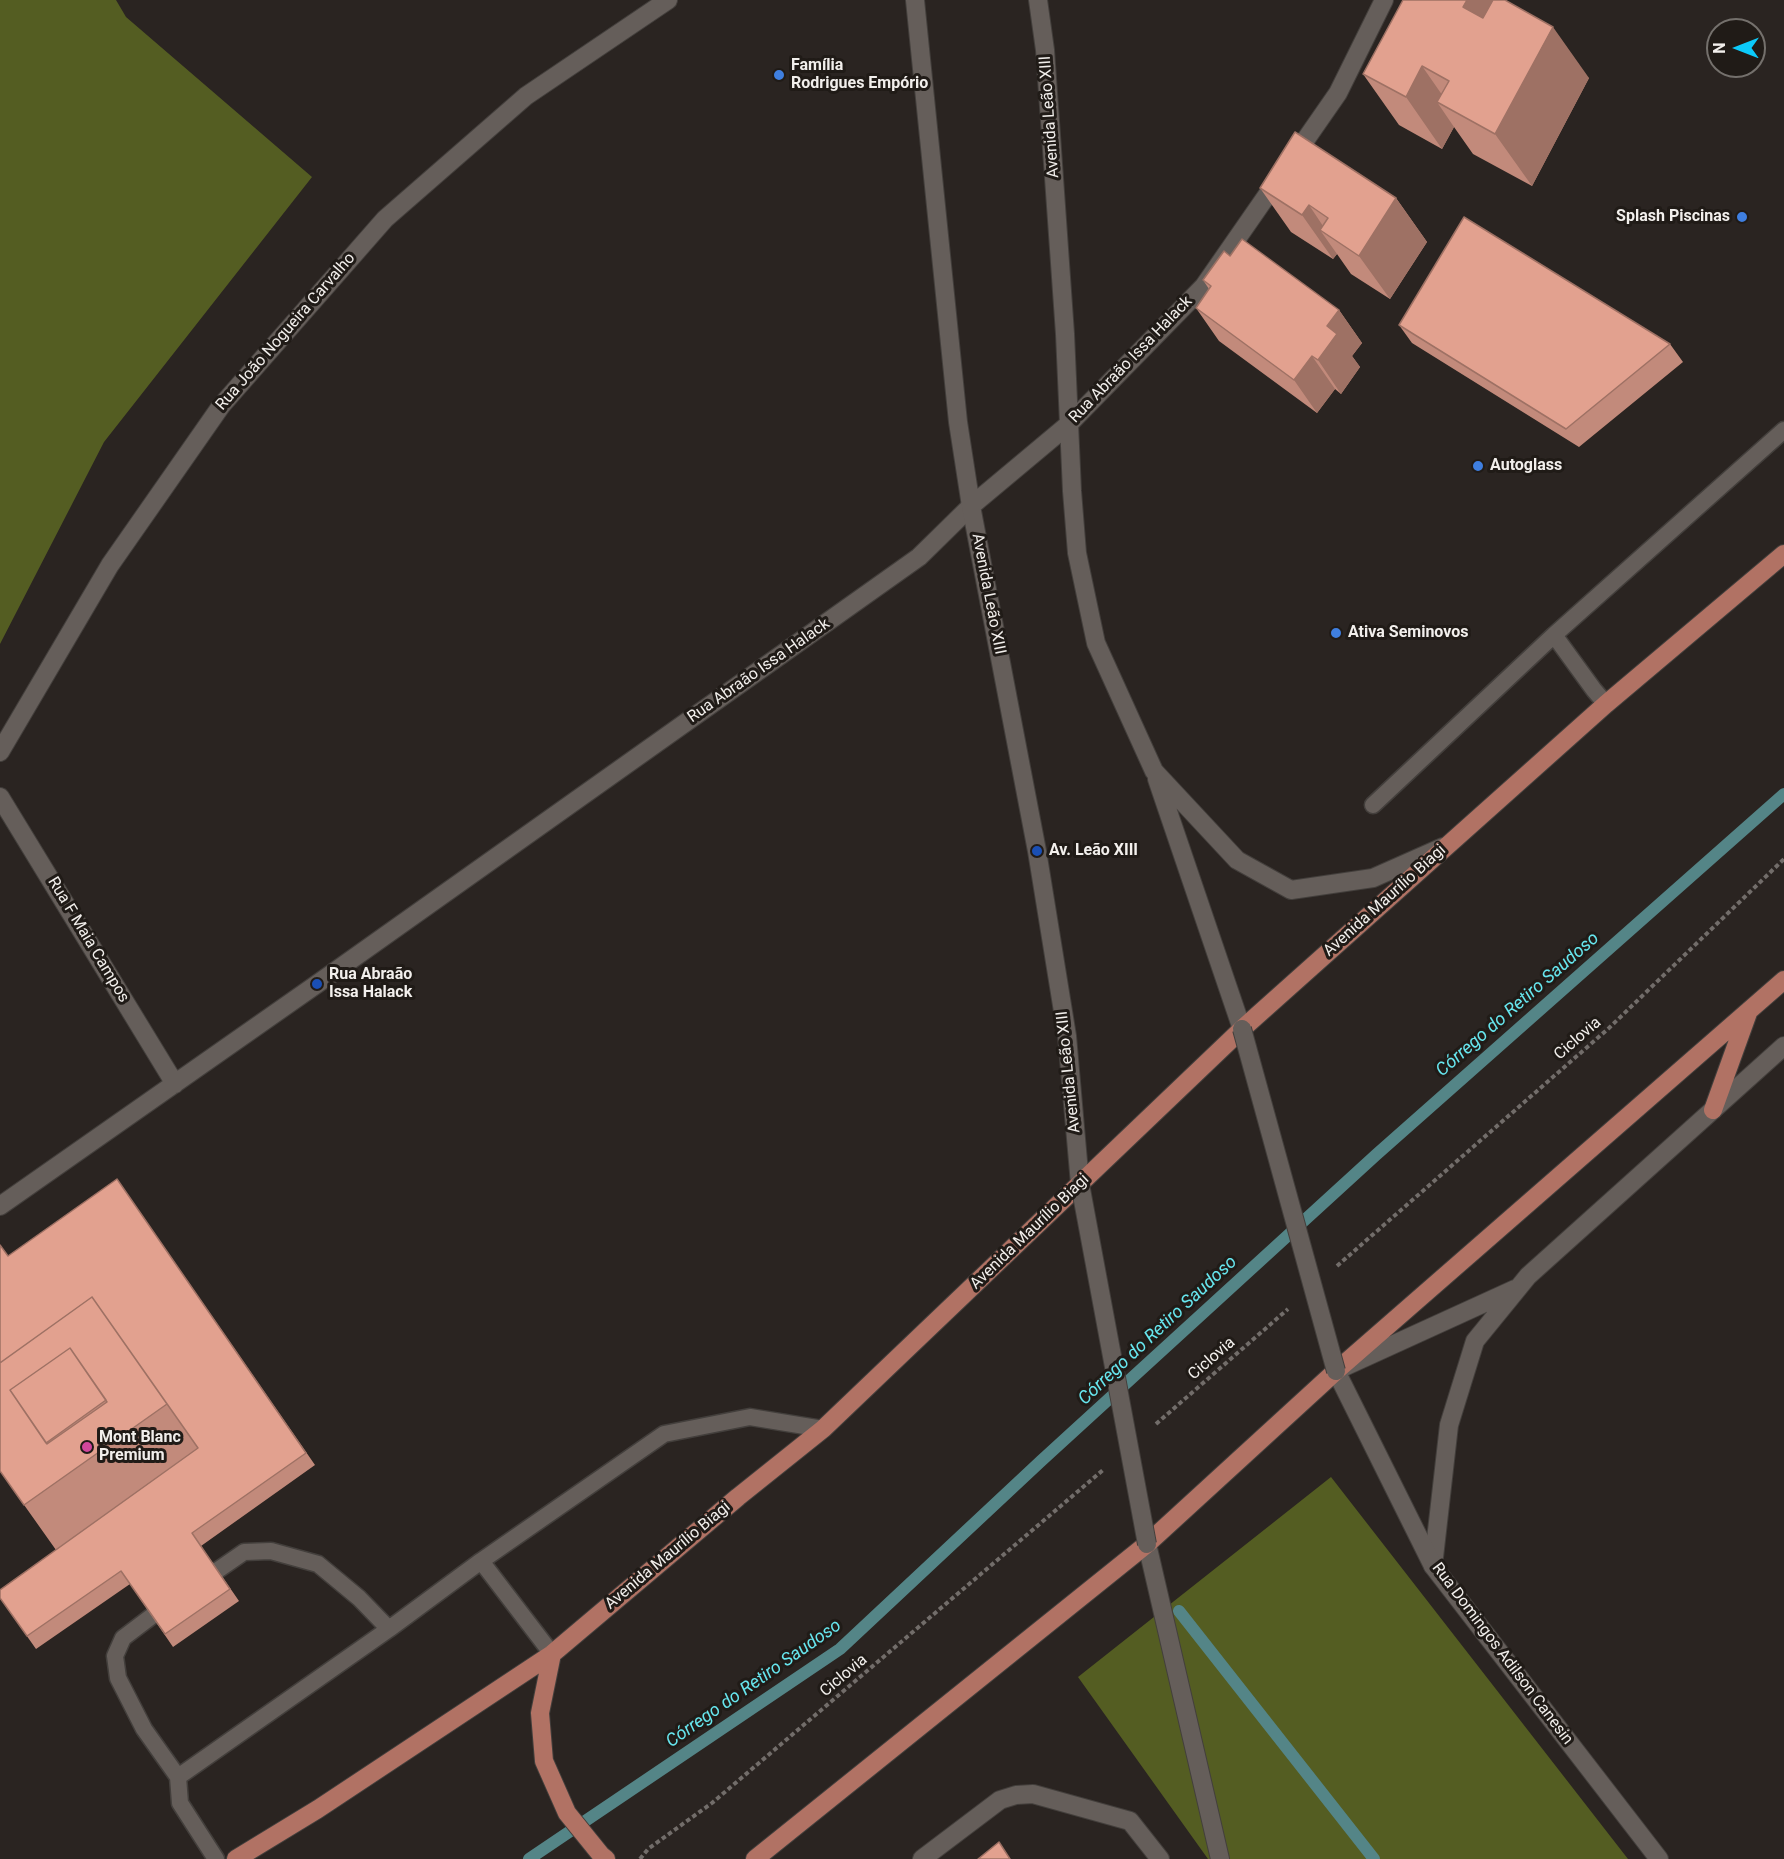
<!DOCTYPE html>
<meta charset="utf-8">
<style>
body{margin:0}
#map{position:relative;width:1784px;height:1859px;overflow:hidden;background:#2a2421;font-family:Roboto,sans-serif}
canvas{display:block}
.north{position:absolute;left:1706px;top:18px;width:60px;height:60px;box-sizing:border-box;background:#201b17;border:2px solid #74706c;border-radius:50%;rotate:270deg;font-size:16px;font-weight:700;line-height:24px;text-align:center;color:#f2efec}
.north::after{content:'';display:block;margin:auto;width:21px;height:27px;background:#0ccafa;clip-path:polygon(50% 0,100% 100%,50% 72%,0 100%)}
</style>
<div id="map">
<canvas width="1784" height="1859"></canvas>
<div class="north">N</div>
</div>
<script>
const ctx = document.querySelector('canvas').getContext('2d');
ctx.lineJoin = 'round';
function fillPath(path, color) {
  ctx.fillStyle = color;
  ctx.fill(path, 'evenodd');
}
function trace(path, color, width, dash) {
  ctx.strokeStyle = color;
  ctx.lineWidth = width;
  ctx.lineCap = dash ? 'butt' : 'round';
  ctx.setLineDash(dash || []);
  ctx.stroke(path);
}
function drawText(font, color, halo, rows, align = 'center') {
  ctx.font = font + ' Roboto,sans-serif';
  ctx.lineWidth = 6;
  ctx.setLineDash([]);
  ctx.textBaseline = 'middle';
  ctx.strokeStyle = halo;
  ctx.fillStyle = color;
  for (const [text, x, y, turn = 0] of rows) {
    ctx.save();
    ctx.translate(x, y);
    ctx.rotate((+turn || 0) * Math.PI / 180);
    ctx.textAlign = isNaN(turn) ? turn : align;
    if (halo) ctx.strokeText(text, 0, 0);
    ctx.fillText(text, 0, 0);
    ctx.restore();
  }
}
const forest = new Path2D(`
 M0,0H116L126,17L312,177L104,442L0,644Z
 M1331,1477L1628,1859H1208L1078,1677Z`);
const stream = new Path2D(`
 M1179,1611L1374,1859
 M529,1859L840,1649L1041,1461L1377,1154L1784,794`);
const path = new Path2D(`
 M1337,1266L1609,1028L1784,859
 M1156,1424L1288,1309
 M640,1859L648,1849L712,1803L1103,1470`);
const lane = new Path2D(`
 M1554,635L1594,690L1606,704
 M1373,805L1554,635L1784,430
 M481,1561L664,1434L750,1417L823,1429
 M218,1570L244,1552L271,1551L318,1564L359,1598L389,1629
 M152,1616L123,1638L115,1656L118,1678L144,1729L178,1777
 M216,1859L180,1803L178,1777L389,1629L481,1561L552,1654`);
const street = new Path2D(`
 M0,752L110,565L221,406L385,219L526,96L668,0
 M0,797L175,1084
 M0,1206L317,984L919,557L971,506
 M1344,1367L1515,1289
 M1433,1566L1449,1425L1475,1341L1528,1276L1784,1046`);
const secondary = new Path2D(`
 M915,0L958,422L971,506L1037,851L1067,1036L1080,1184
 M1038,0L1045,50L1065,334L1072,491L1077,553L1096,643L1154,771L1237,860L1291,890L1373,878L1443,847
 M971,506L1069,424L1204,286L1338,93L1384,0
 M1157,779L1242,1029
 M1336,1371L1433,1566L1659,1859
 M1147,1544L1220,1859
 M922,1859L1000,1800L1016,1795L1033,1794L1130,1821L1160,1859`);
const primary = new Path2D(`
 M1713,1110L1748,1013
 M552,1654L540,1713L544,1761L567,1813L601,1855L606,1859
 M236,1859L318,1809L552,1654L738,1497L823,1429L1242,1029L1606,704L1784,554
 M755,1859L1147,1544L1336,1371L1784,980`);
const secondaryBridge = new Path2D(`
 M1242,1029L1336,1371
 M1080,1184L1147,1544`);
const wall = new Path2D(`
 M1403,0L1589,78L1532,186L1473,154L1454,127L1442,149L1399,125L1363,74Z
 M1260,188L1396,198L1427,242L1390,299L1351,274L1337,254L1333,259L1291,232Z
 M1230,256L1339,310L1362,343L1352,356L1360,367L1341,394L1335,389L1317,413L1219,341L1196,308L1209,289L1203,280Z
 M1399,325L1670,344L1683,362L1579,447L1412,343Z
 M117,1179L315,1465L201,1546L239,1601L173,1647L130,1584L36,1649L0,1598L56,1550L0,1471L8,1256Z`);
const shadedWall = new Path2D(`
 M1467,0H1502L1499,58L1463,7Z
 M1553,27L1589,78L1532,186L1495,134Z
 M1422,66L1454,112L1437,102L1454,127L1442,149L1406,97Z
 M1396,198L1427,242L1390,299L1359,256Z
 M1309,205L1331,238L1320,230L1337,254L1333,259L1302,215Z
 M1339,310L1362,343L1352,356L1360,367L1341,394L1318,360L1327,326Z
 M1312,356L1335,389L1317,413L1294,380Z`);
const building = new Path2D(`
 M1403,0H1467L1463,7L1483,18L1493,0H1505L1553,27L1495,134L1437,102L1449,81L1422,66L1406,97L1363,74Z
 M1295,132L1396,198L1359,256L1320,230L1328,218L1309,205L1302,215L1260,188Z
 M1464,217L1670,344L1566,429L1399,325Z
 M1242,239L1339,310L1327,326L1337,334L1318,360L1312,356L1294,380L1196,308L1211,286L1203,280L1224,251L1230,256Z
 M117,1179L306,1453L192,1533L230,1589L165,1634L121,1571L27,1636L0,1598V1590L198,1448L92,1297L0,1363V1245L8,1256Z
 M92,1297L167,1404L24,1505L0,1471V1363ZM70,1348L107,1402L47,1444L10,1390Z
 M70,1348L106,1400L46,1443L10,1390Z
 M999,1842L1010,1859H978Z`);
const markers = [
 [779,75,6,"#3f7fe0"],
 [1742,217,6,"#3f7fe0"],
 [1478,466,6,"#3f7fe0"],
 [1336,633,6,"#3f7fe0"],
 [1037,851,6,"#1a4fb4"],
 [317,984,6,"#1a4fb4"],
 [87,1447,6,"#d1479c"]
];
const poiNames = [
 ["Família",791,66],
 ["Rodrigues Empório",791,84],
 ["Splash Piscinas",1730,217,"right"],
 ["Autoglass",1490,466],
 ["Ativa Seminovos",1348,633],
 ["Av. Leão XIII",1049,851],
 ["Rua Abraão",329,975],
 ["Issa Halack",329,993],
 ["Mont Blanc",99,1438],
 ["Premium",99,1456]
];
const streetNames = [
 ["Avenida Leão XIII",1050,117,-94],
 ["Rua João Nogueira Carvalho",286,332,-49],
 ["Rua Abraão Issa Halack",1131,360,-46],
 ["Avenida Leão XIII",988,594,79],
 ["Rua Abraão Issa Halack",759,671,-35],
 ["Avenida Maurílio Biagi",1385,901,-42],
 ["Rua F Maia Campos",88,940,59],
 ["Ciclovia",1578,1039,-41],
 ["Avenida Leão XIII",1069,1072,-96],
 ["Avenida Maurílio Biagi",1030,1232,-44],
 ["Ciclovia",1212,1359,-41],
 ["Avenida Maurílio Biagi",668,1556,-40],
 ["Rua Domingos Adilson Canesin",1502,1654,53],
 ["Ciclovia",844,1676,-40]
];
const waterNames = [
 ["Córrego do Retiro Saudoso",1518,1005,-41],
 ["Córrego do Retiro Saudoso",1158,1331,-43],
 ["Córrego do Retiro Saudoso",754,1684,-35]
];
fillPath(forest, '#545d22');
trace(stream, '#548587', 12);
trace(lane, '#433f3c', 19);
trace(street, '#433f3c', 20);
trace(secondary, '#433f3c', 20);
trace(primary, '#433f3c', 20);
trace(path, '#726d6a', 4, [4.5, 3]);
trace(lane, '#655e5a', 16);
trace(street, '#655e5a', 18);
trace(secondary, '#655e5a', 18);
trace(primary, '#b17264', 18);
trace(secondaryBridge, '#433f3c', 20, []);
trace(secondaryBridge, '#655e5a', 18);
fillPath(wall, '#c28a7b');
fillPath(shadedWall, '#9e7164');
fillPath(building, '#e2a18f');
trace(building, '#9e7164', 1.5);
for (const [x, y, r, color] of markers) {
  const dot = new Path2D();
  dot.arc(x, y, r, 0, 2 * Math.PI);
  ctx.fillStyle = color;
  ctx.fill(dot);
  trace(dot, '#201b17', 2);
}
drawText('bold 16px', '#f2efec', '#201b17', poiNames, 'left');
drawText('16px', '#f2efec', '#201b17', streetNames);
drawText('italic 18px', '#67e6ee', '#201b17', waterNames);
</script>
